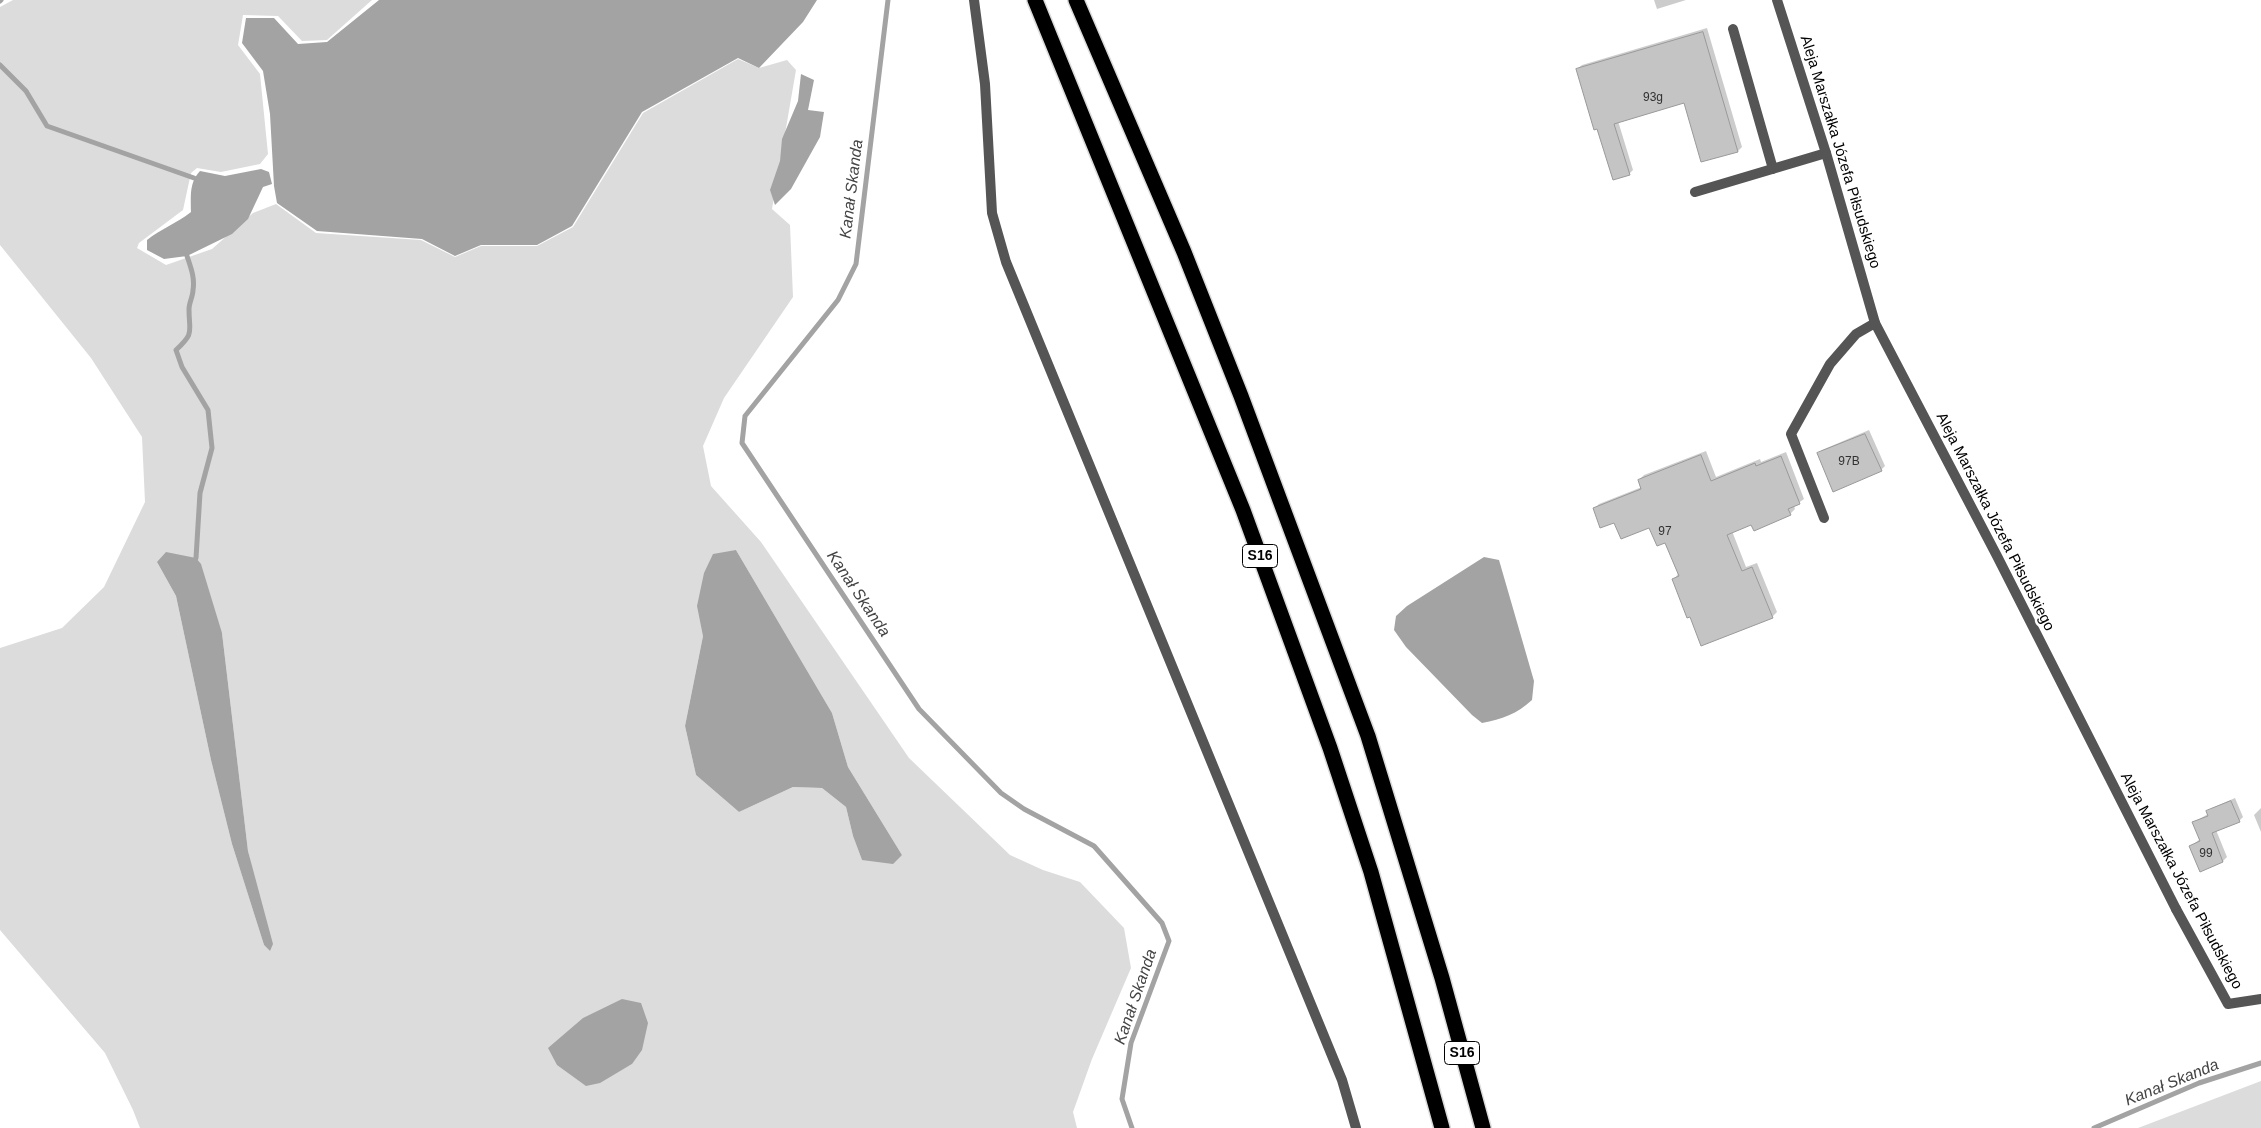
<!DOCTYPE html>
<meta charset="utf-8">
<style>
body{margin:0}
canvas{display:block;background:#fff}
</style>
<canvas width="2261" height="1128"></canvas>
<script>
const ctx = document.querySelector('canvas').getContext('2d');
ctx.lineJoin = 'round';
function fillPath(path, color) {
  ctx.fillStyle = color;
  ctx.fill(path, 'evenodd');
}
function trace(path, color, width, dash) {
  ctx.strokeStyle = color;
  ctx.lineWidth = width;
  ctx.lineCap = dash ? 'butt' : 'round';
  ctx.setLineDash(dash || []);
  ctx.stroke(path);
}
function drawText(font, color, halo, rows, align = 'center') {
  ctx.font = font + ' Helvetica,sans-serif';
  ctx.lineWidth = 5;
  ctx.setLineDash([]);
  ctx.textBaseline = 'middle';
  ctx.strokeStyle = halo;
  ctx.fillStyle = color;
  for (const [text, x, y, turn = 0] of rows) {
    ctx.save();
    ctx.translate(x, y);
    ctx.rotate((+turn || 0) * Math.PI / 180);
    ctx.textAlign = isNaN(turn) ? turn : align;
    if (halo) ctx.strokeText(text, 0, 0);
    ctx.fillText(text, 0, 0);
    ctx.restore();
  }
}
const green = new Path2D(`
 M13,0H372L327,40L302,41L278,16L243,15L238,45L260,74L268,154L260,164L221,172L197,168L191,173L183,210L139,243L137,248L166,265L212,249L253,213L276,204L316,233L421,240L455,257L481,246H537L573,227L643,113L738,59L759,68L787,60L796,70L772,209L790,225L793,297L724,398L703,446L711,486L761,542L909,758L1010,855L1043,870L1080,882L1124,928L1131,968L1092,1059L1073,1112L1077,1128H140L133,1110L105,1053L0,930V648L62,628L104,587L145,502L142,437L91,358L0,245V7ZM736,550L832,713L848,767L902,855L862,860L853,836L846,807L822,788L793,787L739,812L696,775L685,726L703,636ZM157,562L222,633L248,851L270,951L264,945L232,844L211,760L176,596ZM622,999L632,1064L600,1082Z
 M2261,1081V1128H2138Z`);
const water = new Path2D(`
 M379,0H817L803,22L759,68L738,58L642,112L572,226L537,245H481L455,256L422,239L317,231L277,203L274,186L270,114L263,71L242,43L246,18H274L298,44L327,42Z
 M801,74L814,80L808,110L824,112L820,137L791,189L775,205L770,190L780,161L782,139L798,101Z
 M261,169L269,172L272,184L263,187L248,219L232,234L187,256L164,259L147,250V240C161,229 177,223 191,212C191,196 189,183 200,171L225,176Z
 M736,550L832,713L848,767L902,855L893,864L862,860L853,836L846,807L822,788L793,787L739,812L696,775L685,726L703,636L697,606L704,573L713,554Z
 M166,552L196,558L201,564L222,633L248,851L273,944L270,951L264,945L232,844L211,760L176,596L157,562Z
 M1484,557L1499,560L1534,681L1532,700C1517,714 1502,719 1482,723L1472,715L1406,647L1394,630L1396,616L1407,606Z
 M622,999L641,1003L648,1023L642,1050L632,1064L600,1083L586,1086L557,1065L548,1048L583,1018Z`);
const shadow = new Path2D(`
 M1654,0H1686L1657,9Z
 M1707,28L1742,147L1738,151L1702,161L1685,102L1618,121L1633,170L1629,174L1577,69L1582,65Z
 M1869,430L1885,466L1881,470L1818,454L1822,450Z
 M1706,451L1716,477L1760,459L1761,462L1786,452L1804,499L1794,506L1795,509L1790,514L1752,523L1732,531L1746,567L1757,563L1777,612L1772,617L1674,579L1678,574L1666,541L1650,526L1614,521L1594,509L1599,504L1642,487L1639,480L1644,475Z
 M2235,798L2243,817L2239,821L2216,830L2227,857L2223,861L2191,846L2200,839L2194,822L2208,814L2207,812L2212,808Z
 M2261,808V832L2254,815Z`);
const stream = new Path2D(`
 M888,0L856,264L838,300L745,416L742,443L919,709L1001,793L1024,809L1094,846L1162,923L1169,941L1131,1043L1122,1099L1132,1128
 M0,1L1,0
 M0,65L26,91L47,126L194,178
 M187,256C191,268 195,278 193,290C193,296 189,303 189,309C189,333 195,332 176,350L182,367L208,410L212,448L200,493L196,558
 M2094,1128L2199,1083L2261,1063`);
const building = new Path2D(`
 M1703,32L1738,152L1701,162L1684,103L1614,124L1630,175L1613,180L1597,129L1594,130L1576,69Z
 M1865,434L1882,471L1833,492L1817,453Z
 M1701,455L1711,481L1755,463L1756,466L1781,456L1800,504L1788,509L1791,515L1754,531L1751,525L1727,535L1742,571L1752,567L1773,618L1701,646L1690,617L1687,618L1672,579L1679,576L1665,543L1657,546L1649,528L1621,539L1614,523L1600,528L1593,508L1641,489L1638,480Z
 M2231,801L2240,822L2212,833L2223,862L2200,872L2189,846L2200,841L2192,822L2208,816L2206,811Z`);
const service = new Path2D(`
 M974,0L985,84L992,213L1006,262L1342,1080L1356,1128
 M1733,29L1773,169
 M1695,192L1826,153
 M1824,518L1791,434L1830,364L1856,334L1875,323
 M2176,909L2228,1004L2261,999`);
const minor = new Path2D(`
 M1777,0L1826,153L1875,323L1997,556L2176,909`);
const motorway = new Path2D(`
 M1035,0L1243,510L1330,748L1371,872L1442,1128
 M1076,0L1184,252L1241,396L1368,736L1442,978L1483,1128`);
const numberNames = [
 ["93g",1653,98],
 ["97B",1849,462],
 ["97",1665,532],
 ["99",2206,854]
];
const shields = [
 [1260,556,35],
 [1462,1053,35]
];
const shieldNames = [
 ["S16",1260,556],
 ["S16",1462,1053]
];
const streetNames = [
 ["Aleja Marszałka Józefa Piłsudskiego",1840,152,73],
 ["Aleja Marszałka Józefa Piłsudskiego",1995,522,63],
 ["Aleja Marszałka Józefa Piłsudskiego",2181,881,62]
];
const waterNames = [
 ["Kanał Skanda",852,189,-83],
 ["Kanał Skanda",858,594,56],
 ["Kanał Skanda",1136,997,-71],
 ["Kanał Skanda",2172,1083,-22]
];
fillPath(green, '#dcdcdc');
fillPath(water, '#a3a3a3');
fillPath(shadow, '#0003');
trace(stream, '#a3a3a3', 5);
fillPath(building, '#c4c4c4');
trace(building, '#999', 1);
trace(motorway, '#dbdbdb', 18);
trace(service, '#555', 10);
trace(minor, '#555', 10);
trace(motorway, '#000', 15);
drawText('12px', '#313131', null, numberNames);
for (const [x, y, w] of shields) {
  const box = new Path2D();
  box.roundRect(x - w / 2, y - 11.5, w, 23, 4);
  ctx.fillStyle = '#fff';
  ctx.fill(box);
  trace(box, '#000', 1);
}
drawText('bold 14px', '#000', null, shieldNames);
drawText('15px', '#000', '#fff', streetNames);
drawText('italic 16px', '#444', '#fff', waterNames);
</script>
